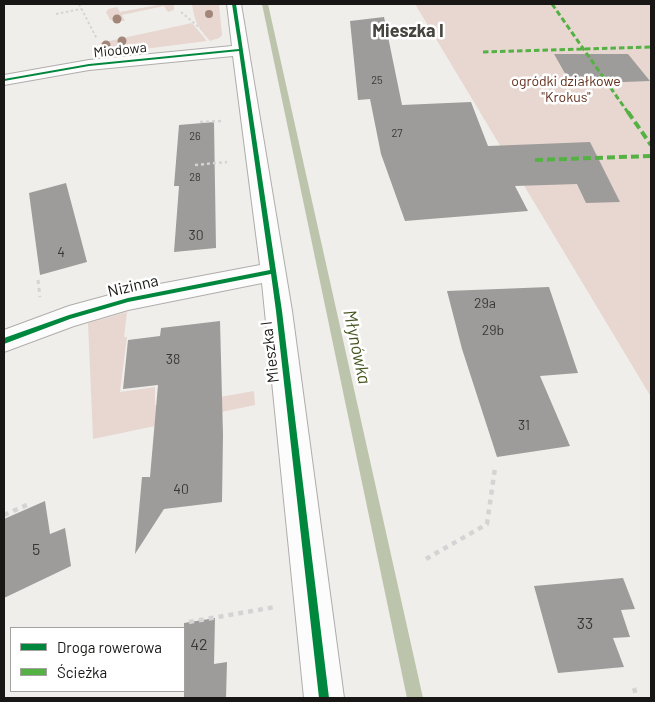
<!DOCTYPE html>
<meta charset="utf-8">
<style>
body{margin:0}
#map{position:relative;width:655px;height:702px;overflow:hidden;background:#f0eeeb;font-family:Barlow,sans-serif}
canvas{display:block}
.frame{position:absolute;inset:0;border:5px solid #181715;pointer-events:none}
.legend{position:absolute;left:10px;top:627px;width:175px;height:65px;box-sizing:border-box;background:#fff;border:1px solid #a3a2a1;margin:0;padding:6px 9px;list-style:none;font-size:15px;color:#181715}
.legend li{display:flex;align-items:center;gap:10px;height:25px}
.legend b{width:25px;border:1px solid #a3a2a1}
</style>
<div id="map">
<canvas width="655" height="702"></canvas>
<div class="frame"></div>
<ul class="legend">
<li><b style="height:6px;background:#00873e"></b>Droga rowerowa</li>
<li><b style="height:6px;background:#55b144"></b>Ścieżka</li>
</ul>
</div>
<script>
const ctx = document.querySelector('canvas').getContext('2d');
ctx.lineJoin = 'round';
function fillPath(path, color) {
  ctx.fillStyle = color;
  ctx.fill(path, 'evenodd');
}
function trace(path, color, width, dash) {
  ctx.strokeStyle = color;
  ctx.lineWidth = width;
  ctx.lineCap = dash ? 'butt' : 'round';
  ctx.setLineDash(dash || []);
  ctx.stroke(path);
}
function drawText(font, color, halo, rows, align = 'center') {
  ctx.font = font + ' Barlow,sans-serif';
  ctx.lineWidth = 5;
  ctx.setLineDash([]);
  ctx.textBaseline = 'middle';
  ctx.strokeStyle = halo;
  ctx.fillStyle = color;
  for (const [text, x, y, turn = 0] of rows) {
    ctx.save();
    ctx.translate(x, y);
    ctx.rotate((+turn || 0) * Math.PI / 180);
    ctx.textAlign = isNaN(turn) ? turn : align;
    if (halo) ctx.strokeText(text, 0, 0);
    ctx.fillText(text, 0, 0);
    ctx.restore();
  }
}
const green = new Path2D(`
 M163,4H174V10L168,12L164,6L122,15L125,21L110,20L106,12L108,9L117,7L120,12Z
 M192,4H219L222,35L219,38L210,41C197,26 195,23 192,4Z
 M415,4H651V397Z
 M192,23L207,41L105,54L100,43Z
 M127,312L124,337H127L120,392L155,387V405L214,398L254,391L255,405L93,439L88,323Z`);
const stream = new Path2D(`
 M262,4H268L423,698H407Z`);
const building = new Path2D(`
 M384,17L402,105L471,102L488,146L590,142L620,202L586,203L577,184L515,186L528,211L405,221L381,154L370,99L358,100L350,21Z
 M554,54H628L650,81L571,84Z
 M214,122L216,248L174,252L179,186H174L179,125Z
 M66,183L87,262L40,275L29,193Z
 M549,287L578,373L540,376L570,446L497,457L462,349L447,291Z
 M220,321L223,435L222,502L164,509L135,554L142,477H150L158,385L123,389L128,340L160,336L161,328Z
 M45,501L50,534L65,528L71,566L4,598V519Z
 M623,578L635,609L621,610L630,637L613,638L624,667L558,673L534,586Z
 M215,618L214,664L227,662L226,698H184V623Z`);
const pathFar3 = new Path2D(`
 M79,4L97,39
 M181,12L201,29
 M56,14L81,9`);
const pathFar2 = new Path2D(`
 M200,122L222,121
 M195,165L227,162`);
const pathFar1 = new Path2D(`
 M38,280L40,297`);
const path = new Path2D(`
 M4,515L29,504
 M426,559L487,524L495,468
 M189,622L275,607
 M634,688L637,698`);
const minor = new Path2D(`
 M227,4H241L292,311L344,698H304L262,283L128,310L74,326L4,352V330L69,306L128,290L260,265L233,56L89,70L4,85V75L89,60L232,46Z`);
const quietFar1 = new Path2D(`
 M552,4L629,114
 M483,52L651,47`);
const quiet = new Path2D(`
 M628,112L651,145
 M535,160L651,156`);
const cycleway = new Path2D(`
 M232,4H236L282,311L329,698H319L276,311L271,274L128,302L70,319L4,344V338L69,315L128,298L270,270L239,51L89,66L4,81V79L89,64L239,49Z`);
const trees = [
 [209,14,4],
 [117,19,4.5],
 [122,41,4.5],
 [106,45,4.5]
];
const farNumbernames = [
 ["25",377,80],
 ["27",397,133],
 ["26",195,136],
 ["28",195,177]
];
const farStreetnames = [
 ["Miodowa",120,50,-6]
];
const farParknames = [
 ["ogródki działkowe",566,81],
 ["\"Krokus\"",566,97]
];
const numberNames = [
 ["30",196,235],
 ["4",61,252],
 ["29a",485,303],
 ["29b",493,330],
 ["38",173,359],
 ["31",524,425],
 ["40",181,489]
];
const streetNames = [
 ["Nizinna",133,286,-13],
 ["Mieszka I",270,352,-97]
];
const nearNumbernames = [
 ["5",36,550],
 ["33",585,624],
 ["42",199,645]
];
const farDistrictnames = [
 ["Mieszka I",408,31]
];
const waterNames = [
 ["Młynówka",357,347,78]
];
fillPath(green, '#e7d7d0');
fillPath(stream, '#bcc4ab');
fillPath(building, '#9e9c9a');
trace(minor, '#afadab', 2);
trace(pathFar3, '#d5d4d4', 2, [2.5, 2.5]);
trace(pathFar2, '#d5d4d4', 2.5, [3, 3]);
trace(pathFar1, '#d5d4d4', 3, [4, 4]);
trace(path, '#d5d4d4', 4.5, [5, 5]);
fillPath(minor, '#fdfcfc');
trace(quietFar1, '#55b144', 3, [5.5, 3]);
trace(quiet, '#55b144', 4, [8, 4]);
fillPath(cycleway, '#00873e');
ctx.fillStyle = '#a28679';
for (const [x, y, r] of trees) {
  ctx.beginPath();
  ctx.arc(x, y, r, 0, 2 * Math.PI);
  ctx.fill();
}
drawText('11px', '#3a3836', null, farNumbernames);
drawText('14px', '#181715', '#fff', farStreetnames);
drawText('14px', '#63301c', '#fff', farParknames);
drawText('14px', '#3a3836', null, numberNames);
drawText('16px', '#181715', '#fff', streetNames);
drawText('16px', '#3a3836', null, nearNumbernames);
drawText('bold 18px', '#46443f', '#fff', farDistrictnames);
drawText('italic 18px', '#475721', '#fff', waterNames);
</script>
